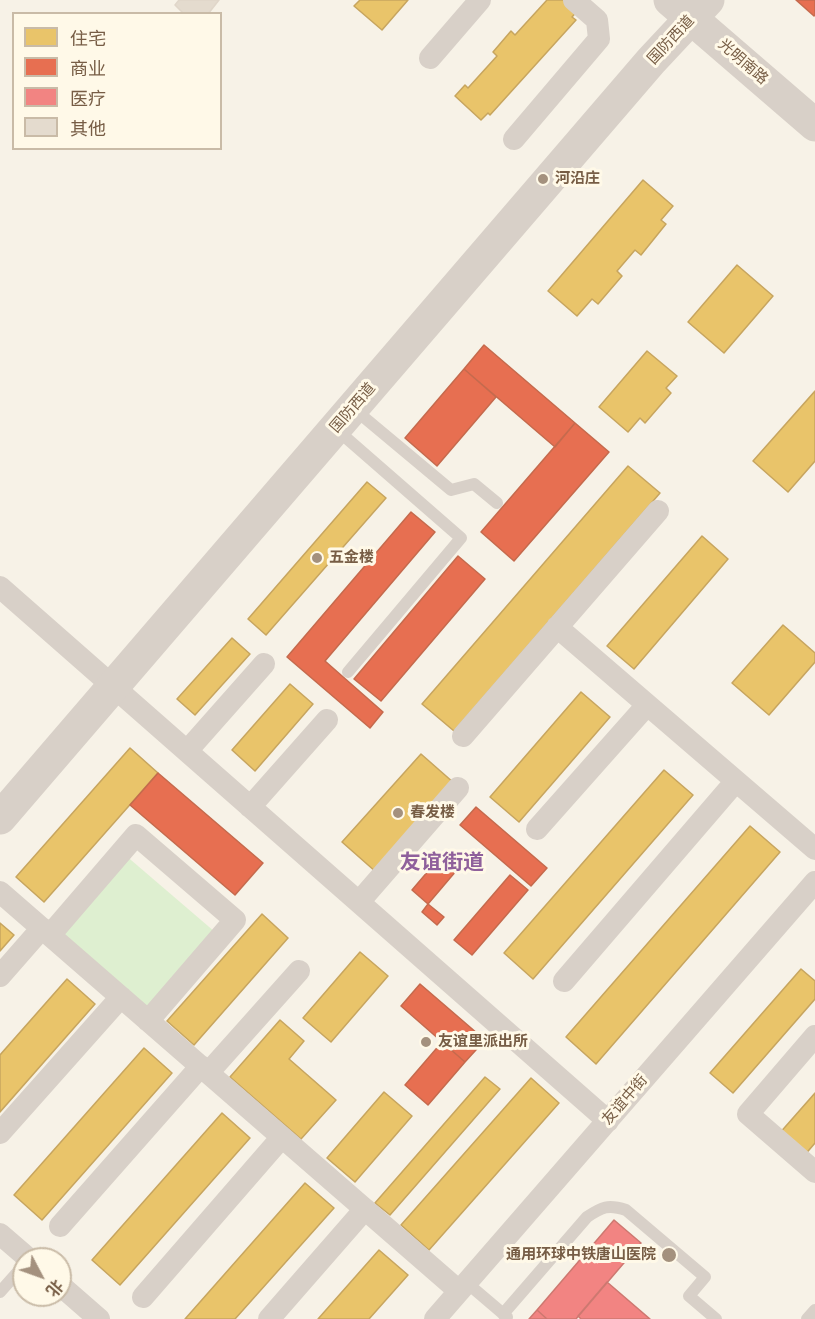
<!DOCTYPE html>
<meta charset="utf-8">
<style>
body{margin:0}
#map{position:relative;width:815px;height:1319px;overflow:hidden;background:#f7f2e7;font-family:Rubik,"Noto Sans SC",sans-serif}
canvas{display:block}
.legend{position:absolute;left:12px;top:12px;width:210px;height:138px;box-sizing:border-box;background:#fff9e8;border:2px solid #c9bba7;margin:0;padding:8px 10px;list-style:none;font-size:18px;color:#775d45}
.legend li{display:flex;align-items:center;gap:12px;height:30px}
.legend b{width:30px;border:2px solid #c9bba7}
.north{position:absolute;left:12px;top:1247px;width:60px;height:60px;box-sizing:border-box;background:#fff9e8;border:2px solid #c9bba7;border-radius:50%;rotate:131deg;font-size:16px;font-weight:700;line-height:24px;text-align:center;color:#775d45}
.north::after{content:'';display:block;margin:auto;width:21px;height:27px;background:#a4917e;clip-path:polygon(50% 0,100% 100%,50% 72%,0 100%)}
</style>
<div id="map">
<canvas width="815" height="1319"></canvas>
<ul class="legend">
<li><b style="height:16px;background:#e9c46a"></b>住宅</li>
<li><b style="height:16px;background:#e76f51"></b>商业</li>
<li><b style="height:16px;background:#f28482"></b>医疗</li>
<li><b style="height:16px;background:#e4dbce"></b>其他</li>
</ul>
<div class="north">北</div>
</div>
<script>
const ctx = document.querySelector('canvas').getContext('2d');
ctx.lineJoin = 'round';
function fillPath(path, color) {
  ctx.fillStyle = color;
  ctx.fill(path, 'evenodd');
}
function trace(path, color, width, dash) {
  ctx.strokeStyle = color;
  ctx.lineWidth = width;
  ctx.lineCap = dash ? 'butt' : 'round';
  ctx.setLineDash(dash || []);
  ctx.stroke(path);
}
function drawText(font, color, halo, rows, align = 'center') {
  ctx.font = font + ' Rubik,"Noto Sans SC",sans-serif';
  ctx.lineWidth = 6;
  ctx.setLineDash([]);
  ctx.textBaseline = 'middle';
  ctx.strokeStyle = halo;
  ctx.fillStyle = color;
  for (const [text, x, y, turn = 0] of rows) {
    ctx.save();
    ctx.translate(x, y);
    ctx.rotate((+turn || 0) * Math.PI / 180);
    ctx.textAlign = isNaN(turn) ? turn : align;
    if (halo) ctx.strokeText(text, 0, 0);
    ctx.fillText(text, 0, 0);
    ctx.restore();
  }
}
const green = new Path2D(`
 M124,854L215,932L150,1009L58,931Z`);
const homes = new Path2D(`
 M360,0H408L382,30L354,6Z
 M547,0H570L580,8L572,17L576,20L490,115L488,113L481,120L455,96L465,85L468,88L497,56L493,52L511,31L515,35Z
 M643,180L673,206L661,220L666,224L641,255L635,250L617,271L622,276L598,304L592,299L577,316L548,291Z
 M737,265L773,296L724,353L688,322Z
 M647,351L677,376L666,388L671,393L645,423L640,418L628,432L599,407Z
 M815,391V461L788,492L753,461Z
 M628,466L660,493L454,731L422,704Z
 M367,482L386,498L266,635L248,619Z
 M702,536L728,559L634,669L607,646Z
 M783,625L815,653V662L769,715L732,683Z
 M232,638L250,654L195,715L177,699Z
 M290,684L313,704L255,771L232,750Z
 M581,692L610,717L519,822L490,797Z
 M130,748L158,773L44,902L16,877Z
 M421,754L454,783L376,872L342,842Z
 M664,770L693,795L533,979L504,953Z
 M750,826L780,852L596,1064L566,1037Z
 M262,914L288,938L194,1045L167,1021Z
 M0,923L14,935L0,951Z
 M360,952L388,976L331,1042L303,1018Z
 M801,969L815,981V999L733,1093L710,1073Z
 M67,979L95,1004L0,1112V1055Z
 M280,1020L304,1041L289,1059L336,1100L301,1139L230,1077Z
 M144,1048L172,1073L42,1220L14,1195Z
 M485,1077L500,1089L390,1215L375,1203Z
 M531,1078L559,1103L429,1250L401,1225Z
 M384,1092L412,1116L355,1182L327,1158Z
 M815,1093V1143L803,1157L778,1135Z
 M222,1113L250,1138L120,1285L92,1260Z
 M305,1183L334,1208L235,1319H185Z
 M379,1250L408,1275L369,1319H318Z`);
const shops = new Path2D(`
 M796,0H815V15L814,16Z
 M484,345L575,423L555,447L464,369Z
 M464,369L496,397L437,466L405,438Z
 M575,423L609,452L514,561L481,532Z
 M411,512L435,532L325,661L383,712L370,728L287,657Z
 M458,556L485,579L381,701L354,679Z
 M158,773L263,863L235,895L130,805Z
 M476,807L547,868L531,886L460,825Z
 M446,850L462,864L428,904L412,890Z
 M510,875L528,890L472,955L454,940Z
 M428,904L444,917L437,925L422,912Z
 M420,984L485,1040L465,1062L401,1006Z
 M442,1042L465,1062L428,1105L405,1085Z`);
const health = new Path2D(`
 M614,1220L641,1243L576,1319H547L537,1310Z
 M607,1282L650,1319H581L578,1316Z
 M537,1310L547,1319H529Z`);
const building = new Path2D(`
 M179,0H219L208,14H184L175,5Z`);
const lane = new Path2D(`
 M354,409L451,490L474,484L497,503
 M336,429L461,538L348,672
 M467,1283L507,1317L505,1319
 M0,1292L24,1265
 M503,1314L587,1217C602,1207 608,1204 626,1210L705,1277L689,1296L716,1319
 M807,1319L815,1310`);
const street = new Path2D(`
 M430,58L480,0
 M514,139L599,39L597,20L574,0
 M0,587L608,1121
 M557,627L815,849
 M463,736L658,511
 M187,751L264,664
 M250,807L327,720
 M537,829L647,705
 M0,892L459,1291
 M359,902L458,788
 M50,935L136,835L235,920L148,1021
 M0,976L42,928
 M564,981L736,781
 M815,1036L748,1114L815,1172
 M208,1073L299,971
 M0,1133L121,997
 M60,1226L201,1066
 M0,1234L29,1259
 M60,1285L99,1319
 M143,1297L282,1137
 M269,1319L365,1209
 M435,1319L815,882`);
const secondary = new Path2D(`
 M670,0L815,125
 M0,818L651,61L708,0`);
const markers = [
 [543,179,6,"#a4917e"],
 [317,558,6,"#a4917e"],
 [398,813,6,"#a4917e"],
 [426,1042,6,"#a4917e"],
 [669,1255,8,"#a4917e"]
];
const streetNames = [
 ["国防西道",671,40,-47],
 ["光明南路",743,62,41],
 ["国防西道",353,408,-49],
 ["友谊中街",625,1100,-49]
];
const poiNames = [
 ["河沿庄",555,179],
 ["五金楼",329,558],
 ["春发楼",410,813],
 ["友谊里派出所",438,1042],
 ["通用环球中铁唐山医院",656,1255,"right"]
];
const districtNames = [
 ["友谊街道",442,863]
];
fillPath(green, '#deefd0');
fillPath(homes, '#e9c46a');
trace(homes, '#c7a55f', 1.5);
fillPath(shops, '#e76f51');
trace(shops, '#c56a4d', 1.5);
fillPath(health, '#f28482');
trace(health, '#cd7870', 1.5);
fillPath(building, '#e4dbce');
trace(building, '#e0d6c9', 1.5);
trace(lane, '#d8d0c8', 12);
trace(street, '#d8d0c8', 22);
trace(secondary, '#d8d0c8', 33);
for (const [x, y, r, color] of markers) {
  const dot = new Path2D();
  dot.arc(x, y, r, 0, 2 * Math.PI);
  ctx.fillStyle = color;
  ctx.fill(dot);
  trace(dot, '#fff9e8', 2);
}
drawText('15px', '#775d45', '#fff9e8', streetNames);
drawText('bold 15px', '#775d45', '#fff9e8', poiNames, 'left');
drawText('bold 21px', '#8f609b', '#fff9e8', districtNames);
</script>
